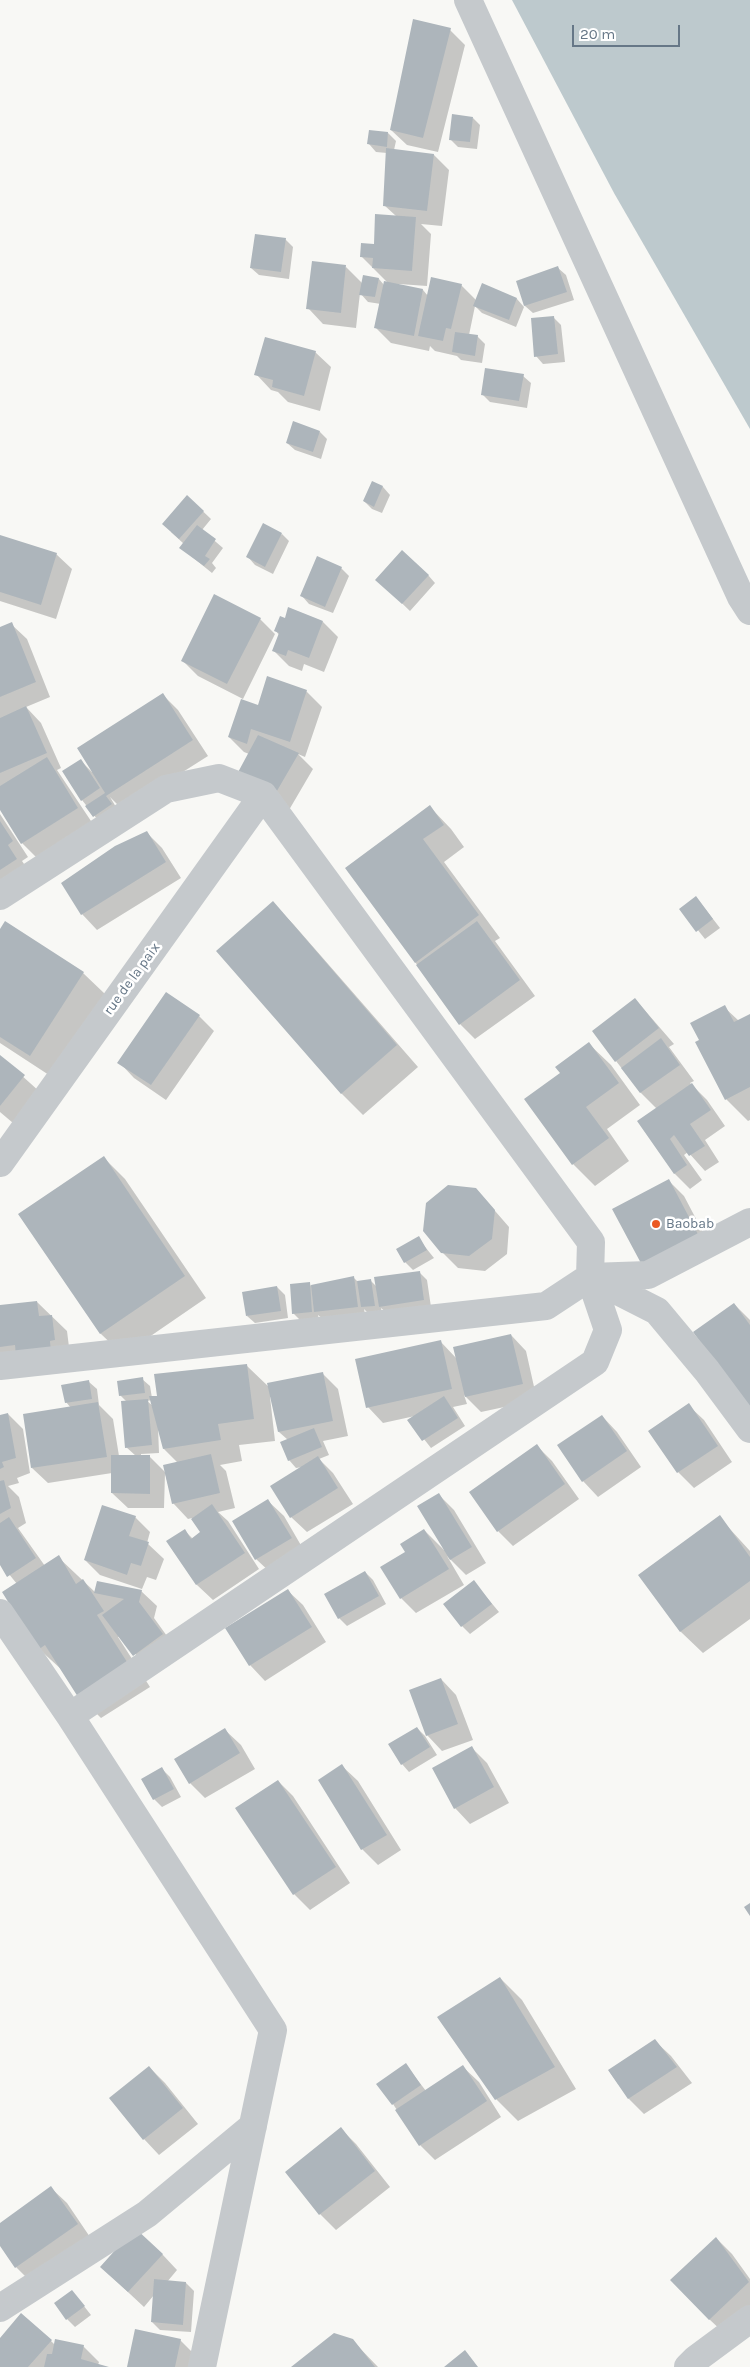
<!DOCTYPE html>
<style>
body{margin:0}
#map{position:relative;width:750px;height:2367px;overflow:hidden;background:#f8f8f5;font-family:Karla,sans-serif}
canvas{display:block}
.scale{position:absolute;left:572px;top:25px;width:108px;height:22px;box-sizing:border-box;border:2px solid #667787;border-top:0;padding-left:6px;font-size:15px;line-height:18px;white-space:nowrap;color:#667787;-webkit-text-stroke:4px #fff;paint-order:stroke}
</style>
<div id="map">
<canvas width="750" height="2367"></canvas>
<div class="scale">20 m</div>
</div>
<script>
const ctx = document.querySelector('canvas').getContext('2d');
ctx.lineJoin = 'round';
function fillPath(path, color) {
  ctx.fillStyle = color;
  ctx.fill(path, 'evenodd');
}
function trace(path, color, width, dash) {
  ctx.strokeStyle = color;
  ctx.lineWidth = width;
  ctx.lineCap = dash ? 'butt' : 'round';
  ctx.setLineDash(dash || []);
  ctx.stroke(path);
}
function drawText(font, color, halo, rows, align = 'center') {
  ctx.font = font + ' Karla,sans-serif';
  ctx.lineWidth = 5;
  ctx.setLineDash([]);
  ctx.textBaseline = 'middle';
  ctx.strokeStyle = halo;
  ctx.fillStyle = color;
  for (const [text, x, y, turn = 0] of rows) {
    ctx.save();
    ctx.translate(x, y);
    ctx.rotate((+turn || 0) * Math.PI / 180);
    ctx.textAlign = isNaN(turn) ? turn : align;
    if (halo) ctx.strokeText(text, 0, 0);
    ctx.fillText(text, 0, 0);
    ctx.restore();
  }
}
const water = new Path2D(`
 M512,0H750V429L614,193Z`);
const shadow = new Path2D(`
 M450,30L465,45L438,152L407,145L391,130Z
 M473,118L480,125L477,149L458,147L450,139Z
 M388,133L396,141L394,150L434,155L449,170L442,226L421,224L431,234L427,286L399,284V286L423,290L428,296L461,285L476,300L482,285L517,299L524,307L516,327L482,313L475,306L469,335L477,336L485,344L482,363L461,360L457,356L435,351L430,346L429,351L391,343L376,328L381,304L368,302L360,293L356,328L323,324L308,308L346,267L363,284L379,279L384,285L389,284L361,256L375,246L396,216L384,205L387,153L376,152L369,144Z
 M285,239L293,247L289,279L259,275L251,268Z
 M558,268L566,275L574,300L533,313L525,306L517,282Z
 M553,317L561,325L565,362L543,364L536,356Z
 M315,352L331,367L320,411L288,402L278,392L271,390L256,374Z
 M523,376L531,383L527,408L490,402L482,394Z
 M320,432L327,439L321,459L295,450L287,443Z
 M373,483L383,487L390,495L382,513L372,509L364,501Z
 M188,497L211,519L202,530L223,548L212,563L216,568L212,573L181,548L184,544L171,532Z
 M282,534L289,541L273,574L255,565L248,557Z
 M0,536L56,554L72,569L56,619L0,601Z
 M341,568L349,576L333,613L309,604L302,596Z
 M428,575L435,583L410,611L385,587Z
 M260,619L275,634L243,699L198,676L183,661Z
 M323,622L338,637L324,672L304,664L302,671L289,666L273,650L279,635L276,631Z
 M11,624L27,639L50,697L26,707L41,723L61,768L57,770L93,824L37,858L22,843L0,808V628Z
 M306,691L322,707L305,757L298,754L313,769L289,810L249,754L244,752L229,737L258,707Z
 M163,695L178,710L208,756L123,810L110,797L119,812L101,824L82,800L81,761L92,772Z
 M430,807L451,829L464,847L444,862L500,938L495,941L535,996L475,1039L460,1024L347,868Z
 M0,814L28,857L22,861L31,874L0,881Z
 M146,832L162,848L181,878L97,930L82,914Z
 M696,897L720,928L705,939L681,909Z
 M273,903L294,925L418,1067L363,1115L341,1093Z
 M0,931L83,973L105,994L52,1077L0,1043Z
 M635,999L674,1044L669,1047L694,1081L690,1083L707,1100L725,1126L705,1140L719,1162L705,1171L688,1152L684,1155L702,1180L690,1189L674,1173L657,1109L641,1093L616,1061Z
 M724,1007L739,1021L750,1015V1120L748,1121L726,1099L697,1042L700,1041Z
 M199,1016L214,1031L166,1100L134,1078L119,1062Z
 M589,1044L611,1065L640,1105L607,1129L629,1161L595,1186L573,1164L562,1074Z
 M0,1056L40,1092L13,1123L0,1112Z
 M104,1158L125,1179L206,1298L123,1355L101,1334L20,1215Z
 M669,1181L684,1196L714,1253L659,1282Z
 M476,1189L509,1227L507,1254L485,1271L458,1268L442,1252Z
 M418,1238L434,1258L413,1270L405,1262L398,1249Z
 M419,1272L427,1280L431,1307L388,1314L381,1308L382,1313L370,1315L364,1309L365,1314L323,1319L318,1315L319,1320L301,1321L293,1313L309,1283L311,1286L354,1278L358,1282L370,1280L377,1287Z
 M277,1287L285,1295L288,1318L255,1323L247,1316Z
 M37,1302L67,1331L70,1355L10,1362L0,1352V1307Z
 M734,1304L750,1320V1410Z
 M511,1335L526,1351L537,1400L481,1412L464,1395L467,1404L453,1407L465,1426L431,1448L409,1420L415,1416L383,1423L368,1407L440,1341L457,1359Z
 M247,1366L270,1388L322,1373L338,1389L348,1436L323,1441L329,1455L319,1459L333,1473L353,1504L307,1532L291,1517L303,1467L296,1468L289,1460L288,1440L279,1432L272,1396L270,1397L275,1441L239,1445L242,1461L220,1465L226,1471L235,1508L218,1512L228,1521L259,1569L213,1600L197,1585L168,1542L185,1531L193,1539L202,1533L192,1518L188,1519L173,1503L165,1473L164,1508H128L112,1493V1473L48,1483L32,1468L71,1408L66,1402L89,1382L97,1389L99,1405L113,1419L119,1456H136L126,1447L127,1402L120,1395L142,1379L150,1386L152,1398L158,1397ZM152,1400L153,1406L147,1401ZM158,1427L164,1449L178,1463L166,1473L149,1456H141V1454L159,1453Z
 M688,1405L704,1420L732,1462L694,1488L678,1472L650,1431Z
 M8,1414L23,1429L30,1473L17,1478L19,1483L8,1486L19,1497L26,1523L18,1528L45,1566L58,1557L96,1593L141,1591L157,1606L154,1618L177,1650L149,1670L120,1636L118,1637L150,1687L101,1718L79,1696L62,1670L39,1649L17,1584L0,1563V1417Z
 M602,1416L617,1432L641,1467L598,1497L583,1481Z
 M537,1446L552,1461L579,1499L513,1546L498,1531Z
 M439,1495L454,1510L486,1563L466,1575L447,1556L464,1585L416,1613L401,1598L407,1552L424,1530L444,1550Z
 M268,1501L284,1516L306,1554L272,1574L256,1559Z
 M135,1517L150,1532L147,1543L164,1559L156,1580L147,1577L142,1589L100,1575L85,1560Z
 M719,1517L750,1551V1619L703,1653L681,1632L640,1575Z
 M365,1572L373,1580L386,1604L347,1626L339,1618Z
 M474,1582L499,1612L470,1634L462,1626Z
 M287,1590L303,1605L326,1642L265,1681L250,1665Z
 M441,1679L456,1695L473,1740L442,1751L427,1735Z
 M417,1728L425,1736L437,1755L409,1772L402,1764Z
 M225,1730L241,1745L255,1769L205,1798L190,1783Z
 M472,1748L487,1763L509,1803L470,1824L455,1808Z
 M342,1766L358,1781L401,1850L378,1865L362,1849L319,1780Z
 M162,1769L170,1777L181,1797L162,1807L154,1799Z
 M278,1781L293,1796L350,1883L310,1910L294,1894L237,1808Z
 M500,1978L522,2000L576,2089L518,2121L496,2099Z
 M655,2041L671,2056L692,2083L644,2114L629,2099L609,2071Z
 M406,2065L426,2091L463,2067L479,2082L501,2117L435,2160L420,2145L393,2104Z
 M149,2067L165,2083L198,2124L159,2155L144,2139L111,2098Z
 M341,2129L356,2144L390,2187L336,2230L320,2214L287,2172Z
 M51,2188L67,2203L92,2240L31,2282L16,2267L0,2244V2225Z
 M716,2238L732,2254L750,2279V2311L725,2334L709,2319Z
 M162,2254L177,2270L167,2282L186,2283L194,2291L191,2332L160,2330L152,2322L154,2295L144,2307L101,2267Z
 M72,2291L91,2315L75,2327L67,2319Z
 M0,2340L51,2341L55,2345L83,2346L99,2362L98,2365L107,2367H0Z
 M180,2340L196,2356L193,2367H128Z
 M352,2340L378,2367H293Z`);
const building = new Path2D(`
 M413,19L451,28L423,138L390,130Z
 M452,114L473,117L470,142L449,140Z
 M369,130L388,132L387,147L367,144Z
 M386,148L434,154L427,211L383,206Z
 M375,214L416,217L412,271L372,268L373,258L360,257L361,243L374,244Z
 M255,234L286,238L281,272L250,268Z
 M312,261L346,265L341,313L306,309Z
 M558,266L567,292L524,306L516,281Z
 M363,275L379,278L375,297L359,295Z
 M431,277L462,284L451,329L446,328L443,341L418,336Z
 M384,281L423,289L414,336L374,328Z
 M482,283L517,298L509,320L473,306Z
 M554,316L558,354L534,357L531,318Z
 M455,332L478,335L475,356L452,352Z
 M265,337L316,351L304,396L272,387L273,380L254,375Z
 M485,368L524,374L519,401L481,395Z
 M293,421L320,431L313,452L286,443Z
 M372,481L383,486L374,507L363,501Z
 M187,495L204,511L179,539L162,524Z
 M263,523L282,533L265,567L246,557Z
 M197,525L216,539L205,556L210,559L204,566L179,548Z
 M0,535L57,553L41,605L0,592Z
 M402,550L429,575L402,604L375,580Z
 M317,556L342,567L325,607L300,596Z
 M214,594L261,618L227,684L181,661Z
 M288,607L323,621L309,658L288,650L286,656L272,651L279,633L274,631L280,616L285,618Z
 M12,622L36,682L0,697V627Z
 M267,676L307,690L290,742L251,729L247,744L228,737L241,699L258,705Z
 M163,693L193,740L106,796L112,804L93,817L85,806L105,793L77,748Z
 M26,706L47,753L0,773V718Z
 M258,735L299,753L274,796L236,776Z
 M47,757L78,808L21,844L0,810V786Z
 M81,759L100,788L81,801L62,771Z
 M430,805L444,825L423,839L479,915L415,963L345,868Z
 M0,821L13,841L8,845L17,859L0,870Z
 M147,831L166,862L81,915L61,883L115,846Z
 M696,896L713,919L696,932L679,909Z
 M273,901L397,1045L341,1094L216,951Z
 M5,921L84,972L30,1056L0,1037V929Z
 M477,921L520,980L459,1025L416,965Z
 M166,992L200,1015L151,1085L117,1063Z
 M635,998L659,1028L615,1062L592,1031Z
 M725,1005L734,1022L750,1014V1087L725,1100L695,1042L699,1040L690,1023Z
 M661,1038L680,1065L640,1093L621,1068Z
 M589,1042L619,1083L586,1107L609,1138L572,1165L524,1099L560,1073L555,1067Z
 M0,1055L25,1075L0,1106Z
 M692,1083L711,1110L690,1124L705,1146L689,1156L674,1135L670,1139L687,1165L674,1174L637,1121Z
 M104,1156L185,1276L100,1334L18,1214Z
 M669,1179L700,1238L643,1267L612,1209Z
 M448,1185L476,1188L495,1210L492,1239L469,1256L441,1253L423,1231L426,1203Z
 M419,1236L427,1250L404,1263L396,1249Z
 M420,1271L424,1300L379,1307L374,1277Z
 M354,1276L358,1307L314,1312L311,1285Z
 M371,1279L375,1306L361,1307L357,1281Z
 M310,1282L312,1312L292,1314L290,1284Z
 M277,1286L281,1311L246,1316L242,1292Z
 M37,1301L39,1316L52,1315L55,1340L50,1341L51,1353L16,1357L15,1345L0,1347V1305Z
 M734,1303L750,1325V1408L748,1409L693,1332Z
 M511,1334L523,1384L465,1397L453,1347Z
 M441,1340L452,1389L366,1408L355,1359Z
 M247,1364L254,1419L218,1424L221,1440L163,1449L149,1396H157L154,1374Z
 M323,1372L333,1421L278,1432L267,1383Z
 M143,1377L145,1393L119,1396L117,1381Z
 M89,1380L92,1399L65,1403L61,1385Z
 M444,1396L458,1418L422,1441L407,1420Z
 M148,1399L152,1445L125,1448L121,1401Z
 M98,1402L107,1457L31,1468L23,1414Z
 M689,1403L718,1446L677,1473L648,1431Z
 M8,1413L16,1458L2,1462L4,1467L0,1469V1415Z
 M602,1415L627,1451L582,1482L557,1445Z
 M314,1428L322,1447L288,1461L280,1442Z
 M537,1444L565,1484L497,1532L469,1492Z
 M211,1454L220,1493L172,1504L163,1465Z
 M111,1455H150V1494L111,1493Z
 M318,1456L338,1488L290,1518L270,1486Z
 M4,1480L11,1508L0,1514V1481Z
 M439,1493L472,1547L450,1560L417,1506Z
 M268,1499L292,1538L255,1560L232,1521Z
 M212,1504L245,1553L196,1585L166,1541L185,1529L191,1539L200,1532L191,1519Z
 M102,1505L136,1516L129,1536L149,1542L141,1566L131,1563L127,1575L84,1560Z
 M720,1515L750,1557V1581L680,1632L638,1575Z
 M9,1517L36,1558L7,1577L0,1565V1523Z
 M424,1529L449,1569L400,1599L380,1567L405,1552L400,1544Z
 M59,1555L76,1584L83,1579L104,1611L97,1615L129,1665L78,1697L45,1645L38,1650L2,1592Z
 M365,1571L379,1596L338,1619L324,1594Z
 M474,1580L492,1604L461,1627L443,1604Z
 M97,1581L142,1590L139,1602L163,1634L133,1656L102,1615L124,1599L94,1593Z
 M288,1589L312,1627L249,1666L225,1628Z
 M441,1678L458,1724L426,1736L409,1690Z
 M417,1727L430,1747L401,1765L388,1744Z
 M225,1728L240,1753L189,1784L174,1759Z
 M472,1746L494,1787L454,1809L432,1768Z
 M342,1764L387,1835L361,1850L318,1780Z
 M162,1767L174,1789L153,1800L141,1779Z
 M278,1780L336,1867L293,1895L235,1808Z
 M750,1903V1916L744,1907Z
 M500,1977L555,2067L495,2100L437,2017Z
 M655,2039L677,2067L628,2099L608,2070Z
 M406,2063L421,2085L392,2105L376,2084Z
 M463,2065L487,2101L419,2146L395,2110Z
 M149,2066L183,2108L143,2140L109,2098Z
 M341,2127L375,2171L319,2215L285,2172Z
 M51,2186L78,2224L15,2268L0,2246V2223Z
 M135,2228L163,2254L128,2292L100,2267Z
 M716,2237L749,2282L709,2320L670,2280Z
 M154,2279L186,2282L183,2325L151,2322Z
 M72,2290L85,2306L66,2320L54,2303Z
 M21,2313L52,2340L28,2367H0V2338Z
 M135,2329L181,2339L175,2367H127Z
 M334,2333L353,2339L375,2367H291Z
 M55,2339L84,2345L81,2359L109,2367H44L47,2354H52Z
 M465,2350L478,2367H444Z`);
const minor = new Path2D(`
 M468,0L741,597L750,611
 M0,896L166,789L219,778L263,795L591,1242L590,1277L608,1330L595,1362L70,1716
 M0,1163L263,795
 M592,1278L657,1311L707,1371L750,1429
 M0,1366L546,1306L590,1277L648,1275L750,1222
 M0,1613L70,1716L273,2030L202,2367
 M0,2308L147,2214L253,2126
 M688,2367L696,2359L750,2319`);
const markers = [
 [656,1224,5,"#ea5923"]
];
const streetNames = [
 ["rue de la paix",132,979,-54]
];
const poiNames = [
 ["Baobab",666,1224]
];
fillPath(water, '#bdc9cd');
fillPath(shadow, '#0003');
fillPath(building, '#adb5bb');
trace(minor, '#c5c9cc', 28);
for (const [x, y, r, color] of markers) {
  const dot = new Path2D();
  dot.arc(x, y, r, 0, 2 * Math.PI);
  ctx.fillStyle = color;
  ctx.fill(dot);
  trace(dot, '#fff', 2);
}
drawText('14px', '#667787', '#fff', streetNames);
drawText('14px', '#667787', '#fff', poiNames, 'left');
</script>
